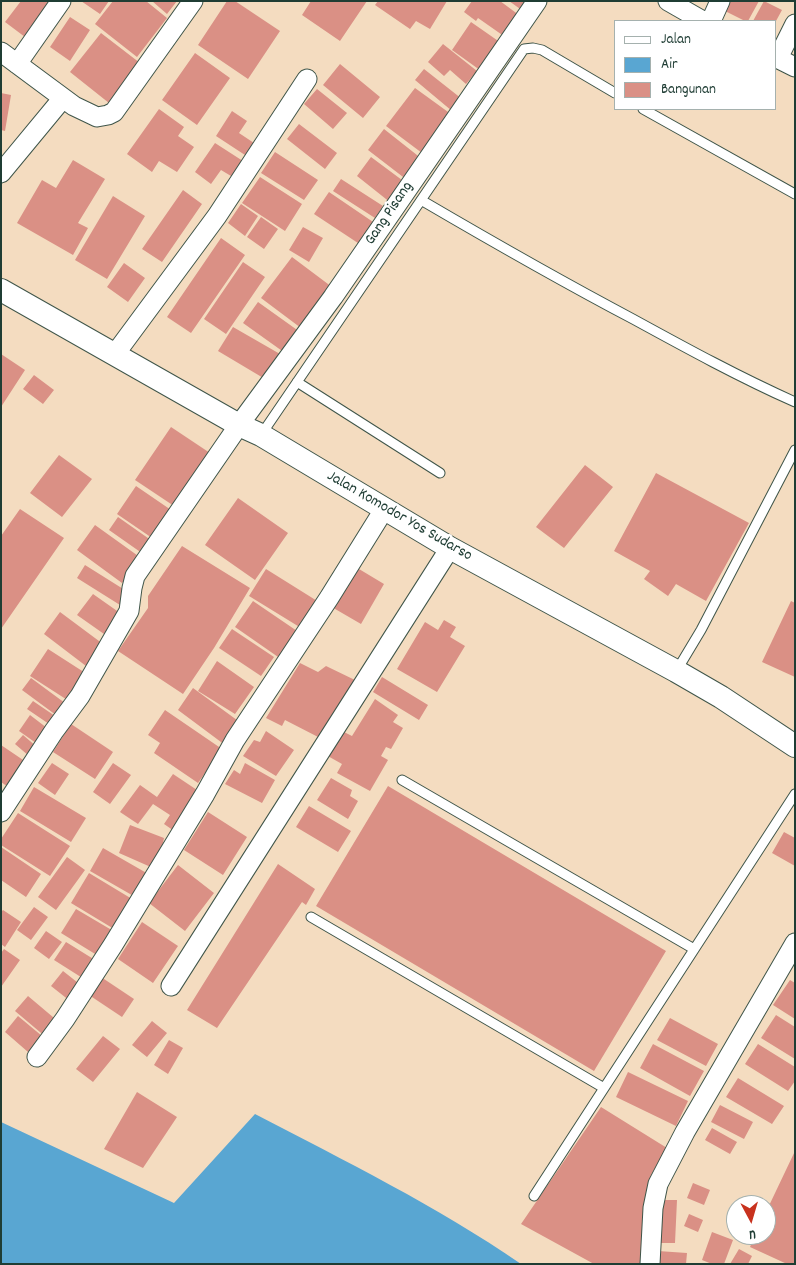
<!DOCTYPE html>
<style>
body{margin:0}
#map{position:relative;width:796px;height:1265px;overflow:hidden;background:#f4dcc0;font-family:Dekko,sans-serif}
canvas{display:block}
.frame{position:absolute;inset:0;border:2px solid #1f3d34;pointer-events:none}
.legend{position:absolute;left:614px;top:20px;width:162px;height:90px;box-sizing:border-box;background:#fff;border:1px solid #a5b1ae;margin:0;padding:6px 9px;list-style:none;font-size:15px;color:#1f3d34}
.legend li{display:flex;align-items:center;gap:10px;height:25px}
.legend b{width:25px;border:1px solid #a5b1ae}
.north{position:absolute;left:726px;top:1195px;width:50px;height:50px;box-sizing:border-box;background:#fff;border:1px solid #a5b1ae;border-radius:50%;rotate:174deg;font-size:14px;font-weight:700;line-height:20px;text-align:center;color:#1f3d34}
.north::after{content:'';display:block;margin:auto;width:18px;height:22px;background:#c8321e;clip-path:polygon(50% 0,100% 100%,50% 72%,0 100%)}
</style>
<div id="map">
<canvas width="796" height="1265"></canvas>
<div class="frame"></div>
<ul class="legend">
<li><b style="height:6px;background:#fff"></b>Jalan</li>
<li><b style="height:14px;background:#59a6d2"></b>Air</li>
<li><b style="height:14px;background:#da9085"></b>Bangunan</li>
</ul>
<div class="north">U</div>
</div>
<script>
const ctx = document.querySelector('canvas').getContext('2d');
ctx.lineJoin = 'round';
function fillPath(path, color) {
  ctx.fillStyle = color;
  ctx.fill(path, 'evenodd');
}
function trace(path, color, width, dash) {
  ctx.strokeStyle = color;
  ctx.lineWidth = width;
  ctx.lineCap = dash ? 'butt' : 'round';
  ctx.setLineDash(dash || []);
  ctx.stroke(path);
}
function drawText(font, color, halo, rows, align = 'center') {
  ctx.font = font + ' Dekko,sans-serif';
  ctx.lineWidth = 5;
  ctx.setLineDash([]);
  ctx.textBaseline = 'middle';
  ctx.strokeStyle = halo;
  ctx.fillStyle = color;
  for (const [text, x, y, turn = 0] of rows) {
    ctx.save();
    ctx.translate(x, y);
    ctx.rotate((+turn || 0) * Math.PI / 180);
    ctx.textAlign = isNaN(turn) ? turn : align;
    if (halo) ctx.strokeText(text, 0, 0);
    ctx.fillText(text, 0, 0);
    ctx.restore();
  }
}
const water = new Path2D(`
 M255,1114C345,1161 437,1206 521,1264H1V1122L174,1203Z`);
const building = new Path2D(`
 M21,1H53L25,37L5,22Z
 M81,1H109L100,14Z
 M113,1H146L167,18L137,57L95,24Z
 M152,1H177L167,14Z
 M227,1H235L280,31L248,79L198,45Z
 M311,1H367L340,41L302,15Z
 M378,1H447L430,29L416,21L410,29L375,5Z
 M472,1H500L523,18L508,39L478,18L476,21L464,12Z
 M509,1H530L523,11Z
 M727,1H759L748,21H745L723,10Z
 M764,1L782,10L776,21H753Z
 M70,17L90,30L70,61L50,47Z
 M471,22L504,45L484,73L452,50Z
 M101,33L140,63L109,103L70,72Z
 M443,44L477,71L466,84L450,70L444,76L428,62Z
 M195,53L230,78L197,125L162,100Z
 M340,64L380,97L363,118L323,85Z
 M424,69L462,99L452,111L415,80Z
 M415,88L455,117L426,156L386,126Z
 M317,89L347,113L333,129L304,104Z
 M1,93L11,95L5,131L1,130Z
 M159,109L184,127L178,136L194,147L177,172L159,161L152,172L127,154Z
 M232,111L247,121L239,133L257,145L248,157L216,136Z
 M299,124L337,153L325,169L287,139Z
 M384,129L422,159L407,180L368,150Z
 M215,143L246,163L236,179L221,170L211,184L195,172Z
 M275,152L318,180L304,200L261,173Z
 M371,157L406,183L391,203L357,176Z
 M73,160L105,179L78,223L88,228L73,255L17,223L42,180L56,188Z
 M260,177L302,204L285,231L242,203Z
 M341,179L383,206L375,218L333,191Z
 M183,190L202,204L162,262L142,249Z
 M329,192L379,226L364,247L314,214Z
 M113,196L145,216L107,279L75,260Z
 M241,204L258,216L245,236L228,223Z
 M261,217L278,229L264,249L247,237Z
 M303,227L323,238L309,262L289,250Z
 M221,238L245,255L191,333L167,317Z
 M292,257L332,287L301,328L261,298Z
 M243,262L265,277L226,334L204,319Z
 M124,263L145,278L128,302L107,287Z
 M258,302L300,332L285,353L243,323Z
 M233,327L280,354L265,379L218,351Z
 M1,354L25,370L1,407Z
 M34,375L54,390L43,404L23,389Z
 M171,427L213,455L177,508L135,480Z
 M59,455L92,479L62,517L30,493Z
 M585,465L613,487L564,548L536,527Z
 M656,473L749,523L706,601L676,584L668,596L644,579L650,571L614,551Z
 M136,486L174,512L155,540L117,514Z
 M238,498L288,533L255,580L205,545Z
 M20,509L64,538L1,629V536Z
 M118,517L155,543L146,556L109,530Z
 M95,525L141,558L122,583L77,550Z
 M182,546L250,588L214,648L183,694L118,651L148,608V596Z
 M85,565L128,592L120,605L77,578Z
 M354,566L384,584L361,624L330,606Z
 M266,569L322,604L306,631L249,596Z
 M93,594L120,613L104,634L77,615Z
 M253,601L300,633L281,659L235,627Z
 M791,601L795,603V677L762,662Z
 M60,612L103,644L86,666L44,634Z
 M444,620L456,627L450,637L465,646L437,692L397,669L425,622L438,630Z
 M232,629L274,657L261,676L219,648Z
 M48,649L90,676L72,703L30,676Z
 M217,661L254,687L235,714L198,691Z
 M300,663L318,672L326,666L357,681L322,739L285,720L282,726L266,718Z
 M382,677L428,705L419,720L373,692Z
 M31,678L69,706L60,718L22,690Z
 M193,688L241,723L225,745L178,710Z
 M375,699L398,715L393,722L403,728L391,749L386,747L381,756L388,760L370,791L337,773L342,764L326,755L342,731L352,736Z
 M33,701L55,716L49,724L27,709Z
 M165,710L222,749L198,783L154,753L160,743L148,735Z
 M30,715L47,728L36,743L19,731Z
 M71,724L113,752L95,779L53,752Z
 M266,731L294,750L276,776L243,756L254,740L260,742Z
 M23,735L37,747L29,756L15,744Z
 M1,745L29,764L11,789L1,782Z
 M52,763L69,774L55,795L38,783Z
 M113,763L131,775L110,804L93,792Z
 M245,763L275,780L262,803L225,784L234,770L240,774Z
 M173,774L203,794L177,833L164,824L170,815L153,804L138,824L120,812L140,785L157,797Z
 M331,778L352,790L350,796L358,801L348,819L317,800Z
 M388,786L666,951L594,1071L316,906Z
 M34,787L86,818L71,842L20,811Z
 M309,806L351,831L338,852L296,827Z
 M208,812L247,837L223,875L184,850Z
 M18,813L70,846L50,876L1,845V839Z
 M130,825L164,838L162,848L153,868L119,853Z
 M784,832L795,838V866L772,853Z
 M1,847L41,874L26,897L1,880Z
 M103,848L150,875L137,898L90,871Z
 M67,857L85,870L56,910L38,897Z
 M278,864L315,889L306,905L302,902L217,1028L187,1010Z
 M178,865L214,893L185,931L149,903Z
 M89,873L137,902L119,932L71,903Z
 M34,907L48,917L31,940L17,930Z
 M76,909L115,932L100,957L61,933Z
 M3,910L21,922L5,947L1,944V912Z
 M142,922L178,946L153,983L118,959Z
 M46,931L62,942L49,959L34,948Z
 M66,942L95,960L84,979L54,960Z
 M4,949L20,960L1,987V953Z
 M63,971L82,986L70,1001L51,986Z
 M101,977L134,999L122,1017L89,995Z
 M790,980L795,983V1019L773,1005Z
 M28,996L60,1023L47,1038L15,1011Z
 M776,1015L795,1027V1059L761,1038Z
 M18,1016L42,1036L28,1052L5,1032Z
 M670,1018L718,1044L706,1066L657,1040Z
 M152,1021L167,1033L147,1057L132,1045Z
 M103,1036L120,1049L93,1082L76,1069Z
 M169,1040L183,1048L168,1074L154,1065Z
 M653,1044L704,1071L690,1096L640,1068Z
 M758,1044L795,1067V1081L788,1091L745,1064Z
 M628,1072L688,1101L676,1126L616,1097Z
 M738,1078L784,1106L772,1124L726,1097Z
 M137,1092L177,1117L143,1168L104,1149Z
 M720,1105L753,1122L744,1139L711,1122Z
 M601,1107L667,1148L651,1175L645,1207L641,1264H594L521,1224Z
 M712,1128L737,1142L730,1154L705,1140Z
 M795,1151V1264H787L750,1247L755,1235H766V1212Z
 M693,1183L710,1190L704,1205L687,1198Z
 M659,1200H677L675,1243H658Z
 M689,1214L703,1220L698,1232L684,1226Z
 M712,1232L733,1240L724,1264H712L702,1260Z
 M739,1249L752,1256L748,1264H730Z
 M658,1251L687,1253L686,1264H658Z`);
const service = new Path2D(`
 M643,109L795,194
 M421,200C491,241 561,281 633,319C686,348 739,377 795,402
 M297,382L440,473
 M261,435L524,49L533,48L542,50L615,93
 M677,670L701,630L795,450
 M402,780L694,949
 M311,917L604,1088
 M534,1196L795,794`);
const minor = new Path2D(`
 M668,1L703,21
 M711,21L720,1
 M1,52L74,106L97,117L108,115L114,112L193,1
 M775,57L795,67
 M778,58L795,24
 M17,64L61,1
 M1,173L63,98
 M115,354L217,216L307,79
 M1,812L54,731L80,696L129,611L132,588L135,576L239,425L333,297L537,1
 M171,986L450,548
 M37,1057L65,1019L113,945L205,794L235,740L329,598L385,508
 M650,1264L653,1208L658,1184L685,1132L795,943`);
const tertiary = new Path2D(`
 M1,290L239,425L261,435L450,548L676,671L721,697L795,746`);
const streetNames = [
 ["Gang Pisang",390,214,-56],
 ["Jalan Komodor Yos Sudarso",399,517,30]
];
fillPath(water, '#59a6d2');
fillPath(building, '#da9085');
trace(service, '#3f5549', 11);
trace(minor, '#3f5549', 21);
trace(tertiary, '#3f5549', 24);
trace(service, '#fff', 9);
trace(minor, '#fff', 19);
trace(tertiary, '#fff', 22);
drawText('16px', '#1f3d34', '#fff', streetNames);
</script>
